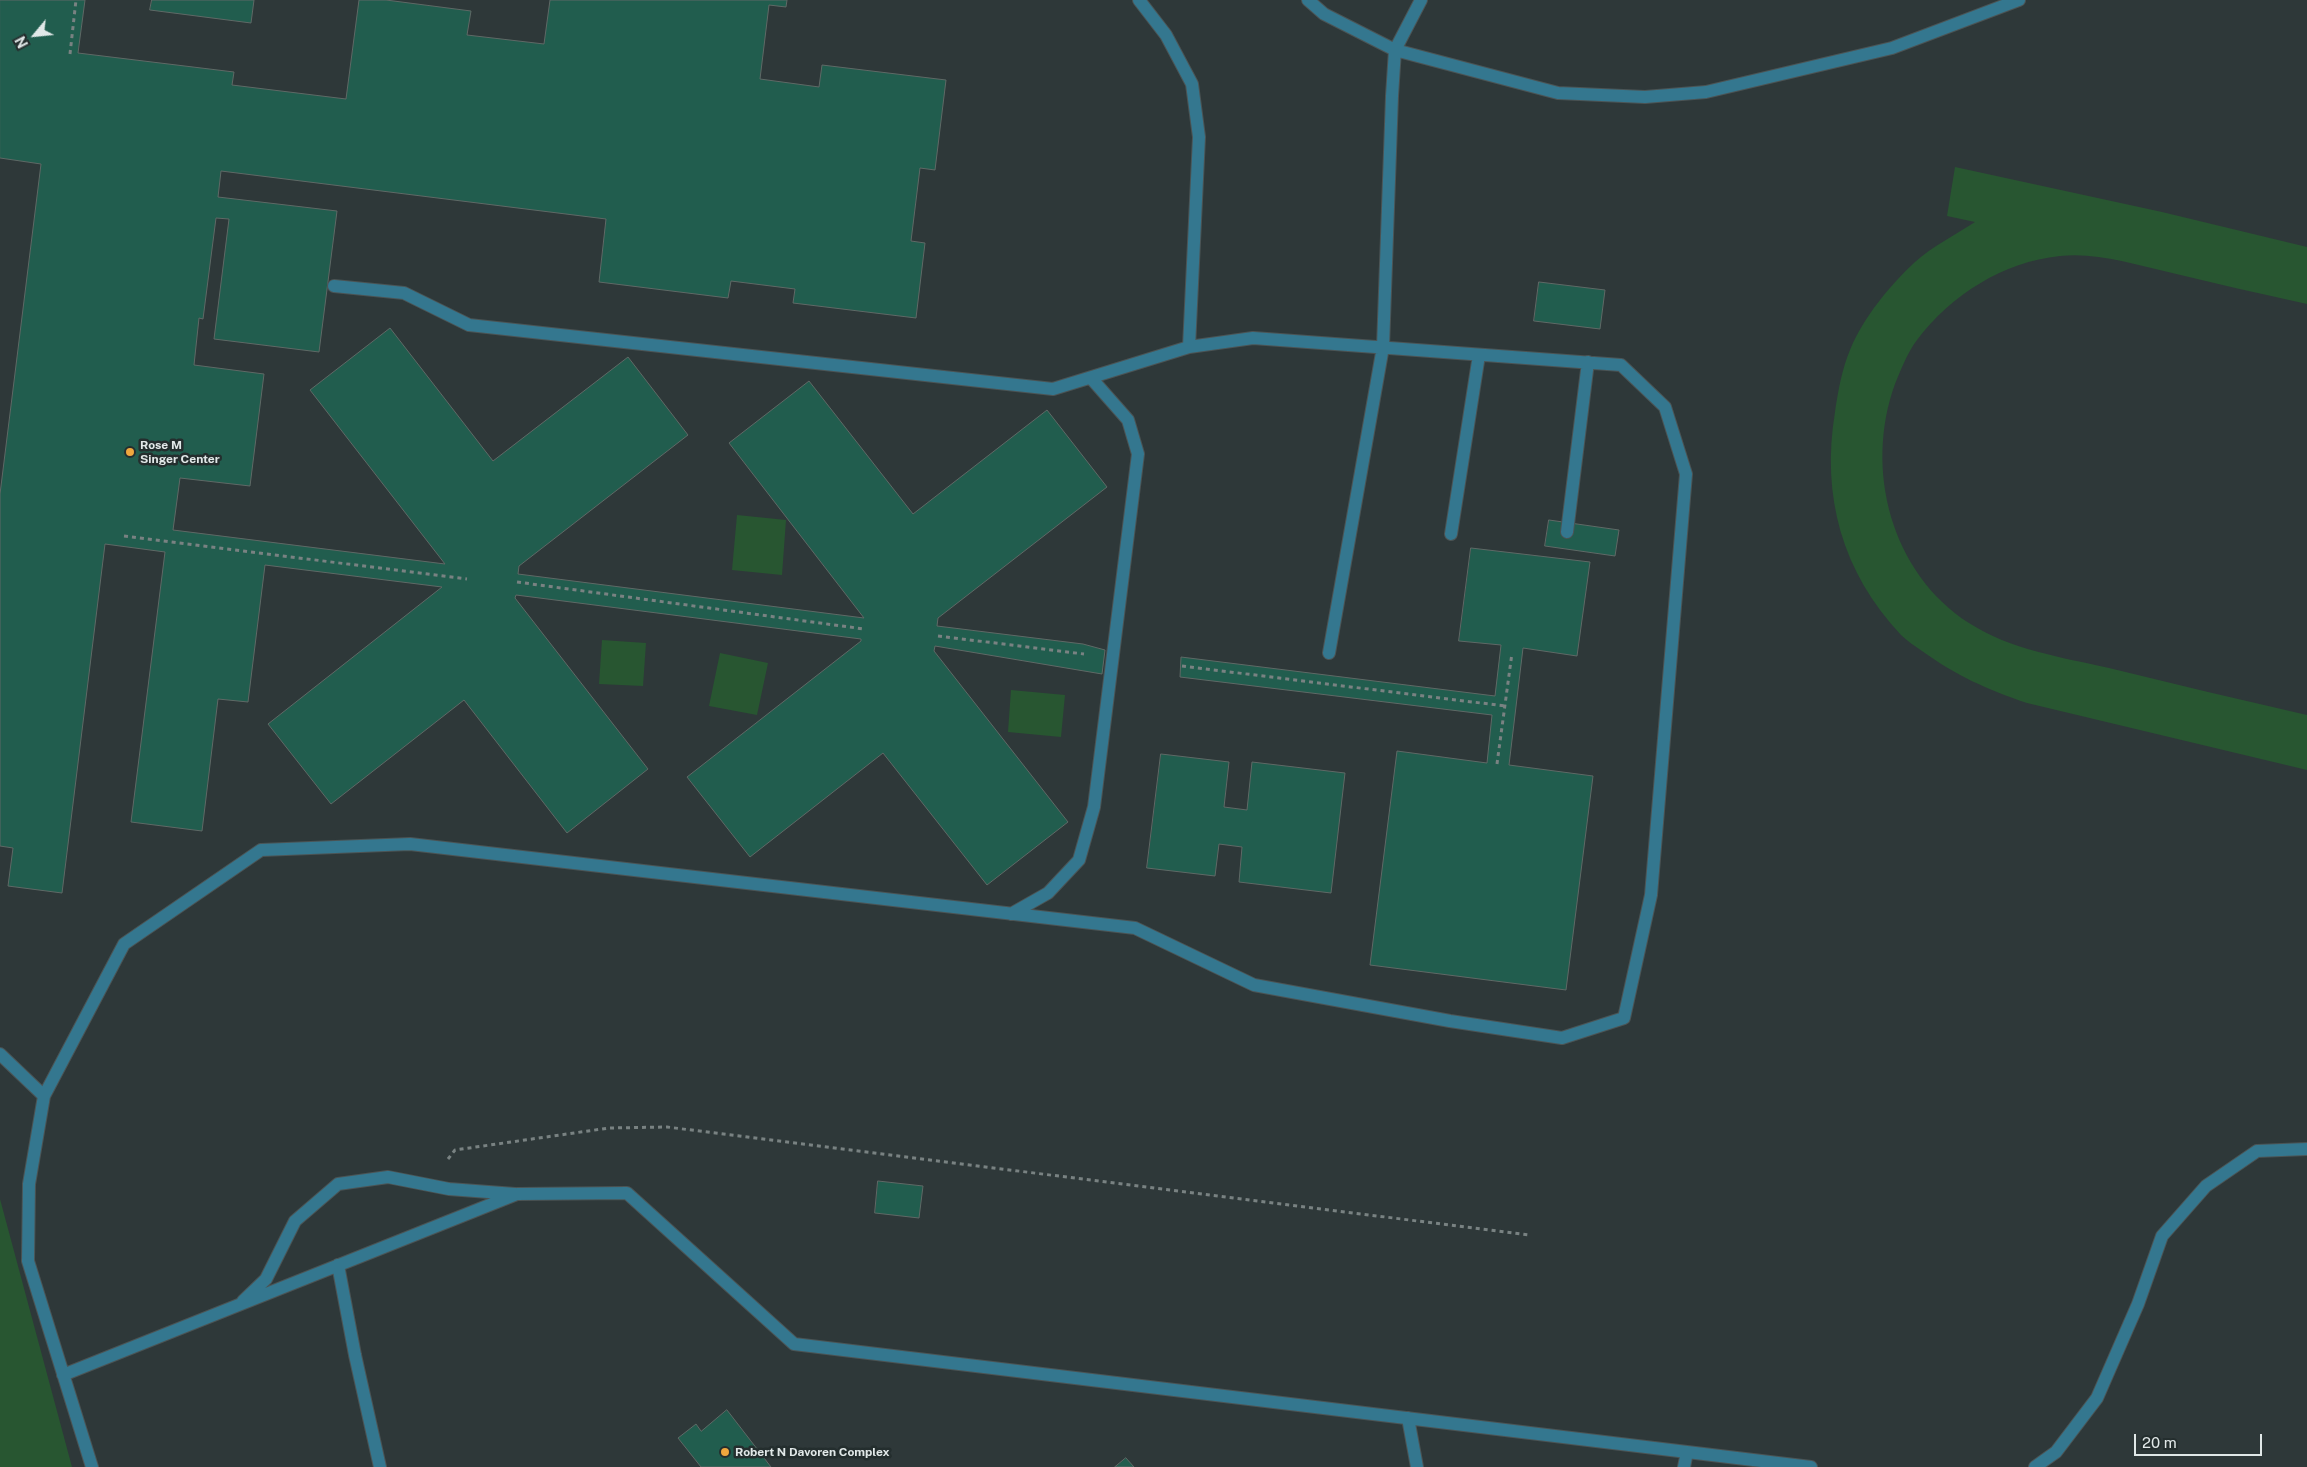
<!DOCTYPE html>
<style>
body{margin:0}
#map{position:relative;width:2307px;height:1467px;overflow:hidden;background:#2e3839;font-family:"Public Sans",sans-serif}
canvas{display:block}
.north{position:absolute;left:10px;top:10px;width:50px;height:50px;-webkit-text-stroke:4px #242e2e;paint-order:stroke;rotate:242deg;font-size:14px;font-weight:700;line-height:20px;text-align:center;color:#e1e8e8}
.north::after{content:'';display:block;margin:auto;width:18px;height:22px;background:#e1e8e8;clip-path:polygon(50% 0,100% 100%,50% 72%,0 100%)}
.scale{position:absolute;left:2134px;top:1434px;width:128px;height:22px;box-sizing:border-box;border:2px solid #e1e8e8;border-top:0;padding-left:6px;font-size:15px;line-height:18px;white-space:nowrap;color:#e1e8e8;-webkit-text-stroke:4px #242e2e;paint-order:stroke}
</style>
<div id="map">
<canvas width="2307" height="1467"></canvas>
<div class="north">N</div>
<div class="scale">20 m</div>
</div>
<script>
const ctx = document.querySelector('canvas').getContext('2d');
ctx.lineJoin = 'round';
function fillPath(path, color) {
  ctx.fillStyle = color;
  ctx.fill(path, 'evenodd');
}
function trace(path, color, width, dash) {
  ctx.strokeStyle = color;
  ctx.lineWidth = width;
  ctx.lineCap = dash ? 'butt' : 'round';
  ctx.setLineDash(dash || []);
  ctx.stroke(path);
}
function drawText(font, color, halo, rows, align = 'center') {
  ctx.font = font + ' "Public Sans",sans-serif';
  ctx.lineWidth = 5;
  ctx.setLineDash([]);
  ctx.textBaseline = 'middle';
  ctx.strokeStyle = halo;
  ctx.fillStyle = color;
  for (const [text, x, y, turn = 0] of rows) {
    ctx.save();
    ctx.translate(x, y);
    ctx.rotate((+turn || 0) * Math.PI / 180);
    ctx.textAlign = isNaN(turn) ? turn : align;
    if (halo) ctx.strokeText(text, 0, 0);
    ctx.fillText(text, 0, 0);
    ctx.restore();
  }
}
const green = new Path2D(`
 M1955,167L2162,212L2307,247V304C2261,294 2214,283 2168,272C2133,264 2096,252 2060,256C2003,262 1951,295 1917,340C1907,353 1901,370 1895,384C1864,469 1891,573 1969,623C2011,650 2061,657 2109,668C2175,684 2241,700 2307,715V770L2027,703C1986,689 1957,676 1922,651C1915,646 1907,641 1901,635C1842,572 1821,496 1835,412C1838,391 1842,369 1850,350C1863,318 1890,285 1915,262C1933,246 1955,235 1975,222L1947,216Z
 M737,515L786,520L782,575L732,570Z
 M602,640L646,643L643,686L599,684Z
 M720,653L768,663L757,715L709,706Z
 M1011,690L1065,695L1061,737L1008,732Z
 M0,1199L72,1467H0Z`);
const building = new Path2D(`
 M0,0H85L78,53L234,72L232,85L346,99L359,0H386L471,11L467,35L544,44L550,0H787L786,7L769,5L760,79L819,87L822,65L946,80L935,170L920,168L911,241L925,243L916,318L793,303L795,289L731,281L728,298L599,282L606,219L221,171L218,197L337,211L319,352L214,339L229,219L216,218L203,319L199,318L194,365L264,374L250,486L180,478L173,530L445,564L310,390L390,328L493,461L628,357L688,435L519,566L518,574L864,618L729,443L809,381L913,514L1047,410L1107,487L938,618L937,626L1083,644L1105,650L1102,674L935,646L934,651L1068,822L987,885L883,753L750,857L687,777L861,641V639L516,595L515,598L648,769L567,833L464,700L331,804L268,724L442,587L265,565L248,702L218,699L202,831L131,822L165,552L105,544L62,893L8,886L13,848L0,846V494L41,164L0,158Z
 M152,0H254L251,23L150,10Z
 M1539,282L1605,290L1600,329L1534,321Z
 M1549,520L1619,530L1615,556L1545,546Z
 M1471,548L1590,562L1577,656L1523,648L1509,765L1593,776L1566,990L1370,965L1397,751L1487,763L1492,715L1180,677L1181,657L1495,696L1501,645L1459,641Z
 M1161,754L1229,762L1224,807L1247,810L1252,762L1345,773L1331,893L1239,882L1242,847L1219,844L1215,876L1147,868Z
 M878,1181L923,1186L919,1218L875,1213Z
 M727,1410L771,1467H701L678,1438L696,1424L701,1431Z
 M1126,1458L1134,1467H1115Z`);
const path = new Path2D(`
 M70,54L76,0
 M124,536L467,579
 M517,582L864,629
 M938,636L1084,654
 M1182,666L1505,706
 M1497,764L1512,653
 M448,1159L455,1150L609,1128L667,1127L1529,1235`);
const service = new Path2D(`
 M1139,0L1166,35L1192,84L1199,137L1189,347
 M1308,0L1324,14L1395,50L1558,93L1645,97L1706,92L1892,48L2019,0
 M1567,532L1588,362
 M1451,534L1479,355
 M1329,653L1383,347L1392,96L1395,50L1421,0
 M1011,914L1048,893L1079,860L1094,807L1138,454L1128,420L1091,378
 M0,1054L44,1096
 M338,1265L355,1355L380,1467
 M243,1301L266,1279L295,1221L338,1184L388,1177L449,1189L515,1194
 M63,1375L517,1194L627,1193L794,1344L1811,1467
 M1408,1418L1417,1467
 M92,1467L28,1261L29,1184L44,1096L124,944L261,850L410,844L1135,928L1254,985L1450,1021L1562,1038L1624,1018L1651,895L1686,474L1665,407L1621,365L1253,338L1189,347L1053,389L469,325L404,293L334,286
 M1684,1467L1687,1452
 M2035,1467L2056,1452L2097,1398L2138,1304L2162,1236L2206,1186L2257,1151L2307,1149`);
const markers = [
 [130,452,5,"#efa73e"],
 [725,1452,5,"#efa73e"]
];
const poiNames = [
 ["Rose M",140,445],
 ["Singer Center",140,459],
 ["Robert N Davoren Complex",735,1452]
];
fillPath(green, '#285631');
fillPath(building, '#215d4e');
trace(building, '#5f6966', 1);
trace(service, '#4b5455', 14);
trace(path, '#798282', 3, [4, 4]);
trace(service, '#34778f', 12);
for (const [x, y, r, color] of markers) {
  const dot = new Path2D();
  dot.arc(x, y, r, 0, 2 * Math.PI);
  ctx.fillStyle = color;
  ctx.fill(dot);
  trace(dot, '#242e2e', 2);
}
drawText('bold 12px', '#e1e8e8', '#242e2e', poiNames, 'left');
</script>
